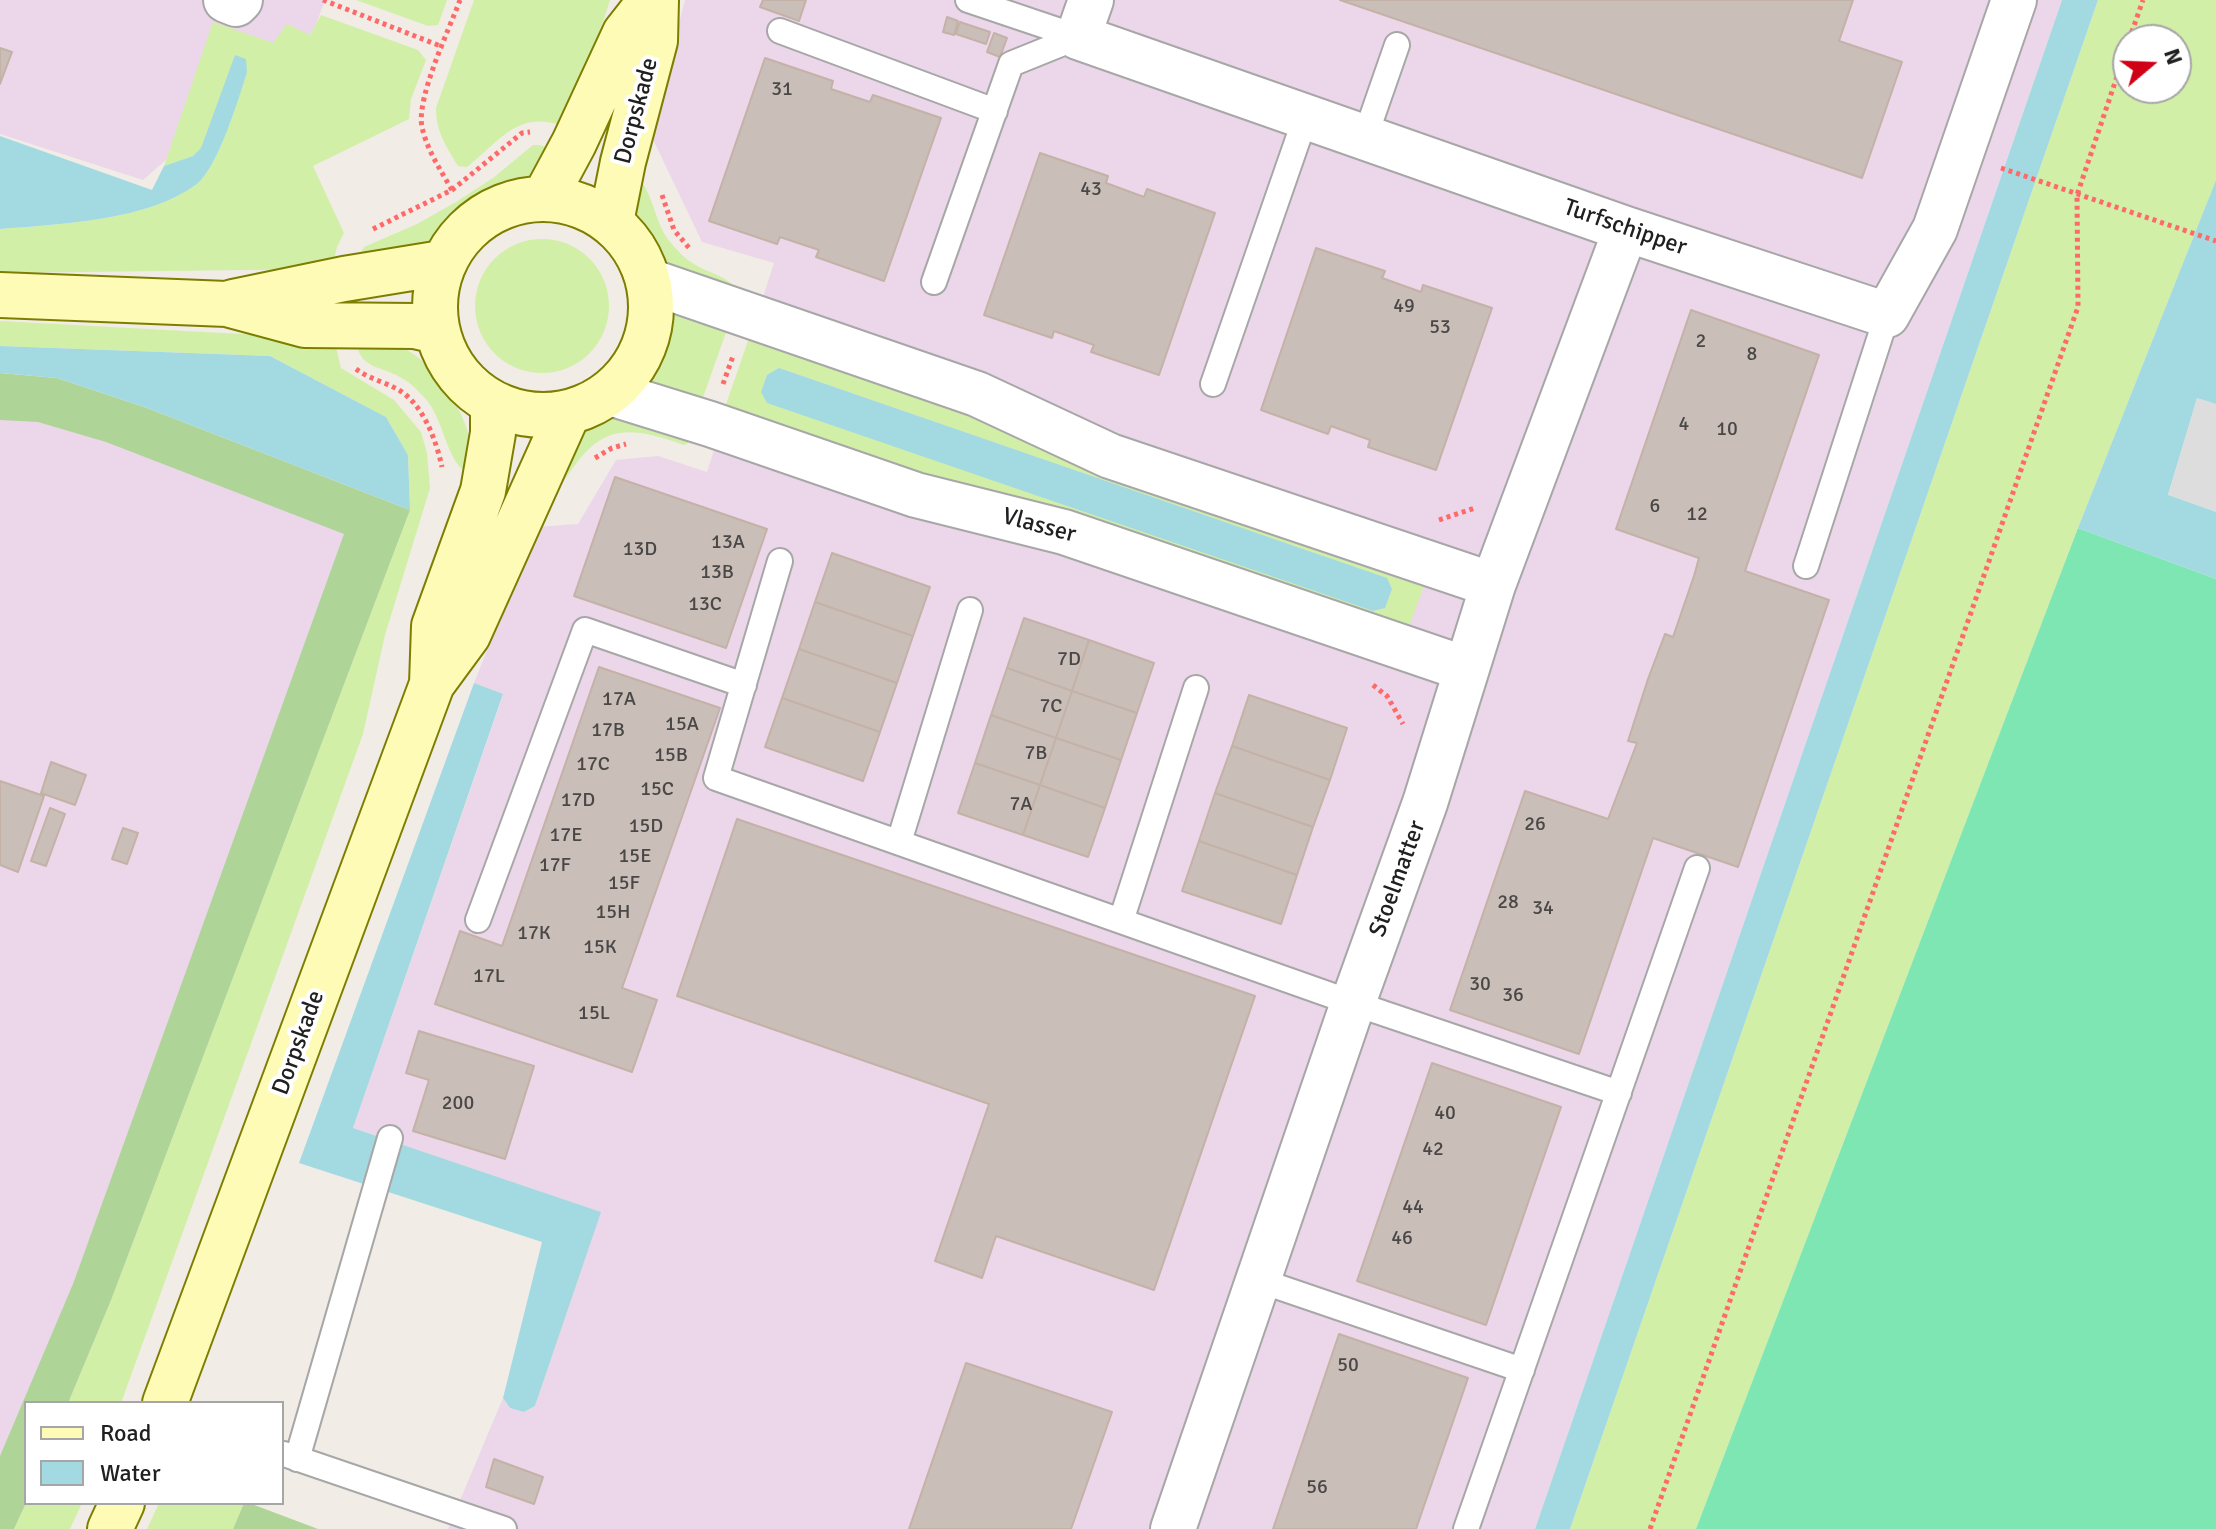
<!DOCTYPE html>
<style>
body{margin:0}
#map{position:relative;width:2216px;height:1529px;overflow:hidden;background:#f1ece6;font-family:Signika,sans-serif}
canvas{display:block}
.legend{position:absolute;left:24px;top:1401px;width:260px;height:104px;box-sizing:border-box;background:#fff;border:2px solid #a6a6a6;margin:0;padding:10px 14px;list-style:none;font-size:24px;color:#202020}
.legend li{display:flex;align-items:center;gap:16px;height:40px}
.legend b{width:40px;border:2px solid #a6a6a6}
.north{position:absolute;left:2112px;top:24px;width:80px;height:80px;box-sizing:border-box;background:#fff;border:2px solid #a6a6a6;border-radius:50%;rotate:71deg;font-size:22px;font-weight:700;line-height:32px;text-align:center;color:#202020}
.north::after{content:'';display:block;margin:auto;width:28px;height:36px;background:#d00015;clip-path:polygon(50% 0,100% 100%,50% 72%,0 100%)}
</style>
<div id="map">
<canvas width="2216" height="1529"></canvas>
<ul class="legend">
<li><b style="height:10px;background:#fefbb7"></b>Road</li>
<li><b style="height:22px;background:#a3dae2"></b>Water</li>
</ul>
<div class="north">N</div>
</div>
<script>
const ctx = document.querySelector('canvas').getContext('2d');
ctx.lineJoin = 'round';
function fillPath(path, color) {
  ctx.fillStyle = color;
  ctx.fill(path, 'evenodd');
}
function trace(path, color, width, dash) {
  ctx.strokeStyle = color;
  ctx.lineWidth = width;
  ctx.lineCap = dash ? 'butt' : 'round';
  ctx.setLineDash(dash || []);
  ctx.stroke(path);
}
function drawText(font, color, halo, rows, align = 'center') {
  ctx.font = font + ' Signika,sans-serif';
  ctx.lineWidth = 8;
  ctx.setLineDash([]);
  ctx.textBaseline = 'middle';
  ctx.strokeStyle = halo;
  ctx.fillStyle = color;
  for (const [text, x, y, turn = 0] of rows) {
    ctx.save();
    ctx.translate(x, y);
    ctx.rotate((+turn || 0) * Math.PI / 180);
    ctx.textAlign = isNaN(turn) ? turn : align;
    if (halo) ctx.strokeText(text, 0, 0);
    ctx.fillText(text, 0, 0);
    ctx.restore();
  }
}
const residential = new Path2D(`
 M2197,398L2216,404V512L2168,496Z`);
const industrial = new Path2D(`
 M0,0H325L314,30L143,180L0,134Z
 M685,0H2062L1535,1529H448L503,1398L510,1408L524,1412L535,1406L600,1212L353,1128L503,695L474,683L536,527L578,524L616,460L658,456L707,472L774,263L702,242L650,133Z
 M0,408L394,508L78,1403H26L9,1529H0Z`);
const grass = new Path2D(`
 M356,0H447L438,25L428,26Z
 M474,0H610L569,128C519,108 504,137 467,167L458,166C446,146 436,132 436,108Z
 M2098,0H2216V180L2078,528L1696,1529H1570ZM2128,40H2176V88H2128Z
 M321,15L418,50L426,60L411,99L409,119L313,166L344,233L337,247L332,269L0,273V229C60,224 148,221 197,184C218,167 239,98 247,71L235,55L202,148L193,156L164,166L213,22L273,43L287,24L310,35Z
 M533,145H539L556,150L540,168L530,175L486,193L461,209L423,248L358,258L364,247L417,224L456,202L493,178Z
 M637,177C654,192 654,224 671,243C678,251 685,259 694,264C708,273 728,276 737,290C719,285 683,279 669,269C655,258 632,214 632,196C632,190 635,182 637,177Z
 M475 306a67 67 0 1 1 134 0a67 67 0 1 1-134 0Z
 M663,300L729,324L701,403L637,385C655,357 661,333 663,300Z
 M0,321L334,339L341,368L394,400L421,432L427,453L430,488L385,635L363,734L121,1403H68L111,1300L410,510L408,455L386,417L270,356L0,346Z
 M752,329L1426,580L1406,635L722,416ZM779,368L1386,578L1392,589L1385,608L1373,611L761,392L767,375Z
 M357,339C373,341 390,341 405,349C421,357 430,369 441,383C465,416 473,433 471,474C446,467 445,418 424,397C418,391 412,384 405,380C384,365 357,371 357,339Z
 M625,415L694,431L690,442L684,445C612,419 595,432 556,493L584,425L610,417Z
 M26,1503H82L70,1529H14Z
 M159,1503H244L233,1529H147Z`);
const forest = new Path2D(`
 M0,373L57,378L147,408L410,510L111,1300L68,1403H26V1503L14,1529H0V1456L73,1284L344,534L106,442L38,422L0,420Z
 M244,1503H249L318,1529H233Z`);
const pitch = new Path2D(`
 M2078,528L2216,579V1529H1696Z`);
const water = new Path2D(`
 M2062,0H2098L1570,1529H1535Z
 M235,55L246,59L247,72C239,98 218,167 197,184C148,221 60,224 0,229V136L152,190L164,166L193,156L201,148Z
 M2216,180V404L2197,398L2168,495L2216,512V579L2078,528Z
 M0,346L270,356L386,417L408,455L410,510L147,408L57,378L0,373Z
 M779,368L1387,578L1392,589L1385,608L1373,611L767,403L761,392L767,375Z
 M474,683L503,694L353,1128L601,1212L535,1406L524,1412L510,1408L503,1398L542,1242L299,1163Z`);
const building = new Path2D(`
 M763,0H806L799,21L760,7Z
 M1340,0H1853L1839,41L1902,62L1862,178Z
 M947,17L958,21L954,35L943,32Z
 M960,22L990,32L986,44L956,34Z
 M994,33L1007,38L1000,57L987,52Z
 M0,48L12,52L0,84Z
 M765,58L833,81L831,89L870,102L873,95L941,118L884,281L816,257L819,250L780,237L777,244L709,221Z
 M1040,153L1108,176L1106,183L1144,197L1147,189L1215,213L1159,375L1091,352L1094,345L1054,331L1052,338L984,315Z
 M1316,248L1385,271L1382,278L1421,292L1423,285L1492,308L1436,470L1368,447L1370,440L1331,426L1328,434L1261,410Z
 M1691,310L1819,355L1745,571L1829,600L1738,867L1653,838L1579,1054L1450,1010L1525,791L1608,819L1637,743L1628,741L1648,679L1665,634L1673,637L1694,576L1699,558L1616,529Z
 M615,477L767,529L726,648L574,596Z
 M832,553L930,587L913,636L815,602Z
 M815,602L913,636L897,683L799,649Z
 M1024,618L1089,640L1072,691L1007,668Z
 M1089,640L1154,663L1137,713L1072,691Z
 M799,649L897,683L880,732L782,698Z
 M599,667L720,708L622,988L657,1000L632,1072L435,1004L460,931L502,946Z
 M1007,668L1072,691L1056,738L991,715Z
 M1072,691L1137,713L1121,760L1056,738Z
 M1249,695L1347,728L1330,780L1232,746Z
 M782,698L880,732L863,781L765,747Z
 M991,715L1056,738L1040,785L975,763Z
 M1056,738L1121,760L1105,808L1040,785Z
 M1232,746L1330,780L1313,827L1215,793Z
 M51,762L86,775L75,805L41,793Z
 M975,763L1040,785L1023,835L958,813Z
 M0,781L44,796L18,872L0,865Z
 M1040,785L1105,808L1088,857L1023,835Z
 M1215,793L1313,827L1297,875L1199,841Z
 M50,808L65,814L46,866L31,861Z
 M737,819L1255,996L1154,1290L996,1236L982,1278L935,1261L989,1104L677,996Z
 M123,828L138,833L127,864L112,859Z
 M1199,841L1297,875L1281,924L1182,891Z
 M419,1031L534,1066L505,1159L413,1131L429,1080L406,1073Z
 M1432,1063L1561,1107L1486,1325L1357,1281Z
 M1339,1334L1468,1378L1416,1529H1273Z
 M966,1363L1112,1412L1071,1529H909Z
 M494,1459L543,1477L534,1504L486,1487Z`);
const path = new Path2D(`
 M323,0L443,47
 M2129,40L2143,0
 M2001,168L2216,241
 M452,190C440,169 427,150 422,127C416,98 449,30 460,0
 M662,195L674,230L690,249
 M373,229L452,190L522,133L530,132
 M356,369C368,378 384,382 397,389C423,403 436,440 442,467
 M723,384L733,356
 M595,458L612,448L626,444
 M1439,520L1475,508
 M1373,685L1387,696L1403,724
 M1650,1529L2078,307L2077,195L2128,44`);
const lane = new Path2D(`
 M968,0L1078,37
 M780,31L995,111
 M1365,137L1397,45
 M934,282L1011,64L1078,37
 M1213,384L1306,116
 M780,561L716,778L1353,1003L1619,1093
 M1806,566L1887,315
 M899,842L970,610
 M478,920L585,630L744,685
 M1121,921L1196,688
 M1258,1280L1522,1370
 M284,1454L504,1529
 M297,1459L390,1138
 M1466,1529L1697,868`);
const street = new Path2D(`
 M226,0L236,4L240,0
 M1091,0L1078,37L1626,229L1887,315L1935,229L2014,0
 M649,281L977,394L1110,456L1493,585
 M610,393L710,424L916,495L1064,532L1466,669
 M1173,1529L1353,1003L1425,803L1493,585L1626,229`);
const secondary = new Path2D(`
 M545,197L574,143L625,33L651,0
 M435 307a108 108 0 1 1 216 0a108 108 0 1 1-216 0Z
 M611,222L623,162L655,41L656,0
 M0,295L227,304L305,325L415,326L437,331
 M233,302L344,279L442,263
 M432,684L434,626L483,491L493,433V404
 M165,1403L432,684L468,635L568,413
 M110,1529L122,1503`);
const numberNames = [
 ["31",782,90],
 ["43",1091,190],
 ["49",1404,307],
 ["53",1440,328],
 ["2",1701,342],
 ["8",1752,355],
 ["4",1684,425],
 ["10",1727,430],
 ["6",1655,507],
 ["12",1697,515],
 ["13A",728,543],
 ["13D",640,550],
 ["13B",717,573],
 ["13C",705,605],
 ["7D",1069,660],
 ["17A",619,700],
 ["7C",1051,707],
 ["15A",682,725],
 ["17B",608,731],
 ["7B",1036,754],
 ["15B",671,756],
 ["17C",593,765],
 ["15C",657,790],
 ["17D",578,801],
 ["7A",1021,805],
 ["26",1535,825],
 ["15D",646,827],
 ["17E",566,836],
 ["15E",635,857],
 ["17F",555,866],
 ["15F",624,884],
 ["28",1508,903],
 ["34",1543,909],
 ["15H",613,913],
 ["17K",534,934],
 ["15K",600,948],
 ["17L",489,977],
 ["30",1480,985],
 ["36",1513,996],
 ["15L",594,1014],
 ["200",458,1104],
 ["40",1445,1114],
 ["42",1433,1150],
 ["44",1413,1208],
 ["46",1402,1239],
 ["50",1348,1366],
 ["56",1317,1488]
];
const streetNames = [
 ["Dorpskade",637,111,-75],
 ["Turfschipper",1625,228,19],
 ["Vlasser",1039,526,15],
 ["Stoelmatter",1398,879,-70],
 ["Dorpskade",299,1043,-70]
];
fillPath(residential, '#dedddd');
fillPath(industrial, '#ebd7e9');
fillPath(grass, '#d2efa8');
fillPath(forest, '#afd497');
fillPath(pitch, '#7ee6b3');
fillPath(water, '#a3dae2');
fillPath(building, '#cabeb8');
trace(building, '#c4b1a7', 2);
trace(lane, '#a7a7a7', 28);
trace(street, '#a7a7a7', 48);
trace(secondary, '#7d7e00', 48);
trace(path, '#ff6969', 5, [4, 4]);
trace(lane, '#fff', 24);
trace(street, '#fff', 44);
trace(secondary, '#fefbb7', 44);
drawText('20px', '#4a4846', null, numberNames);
drawText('24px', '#202020', '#fff', streetNames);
</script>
